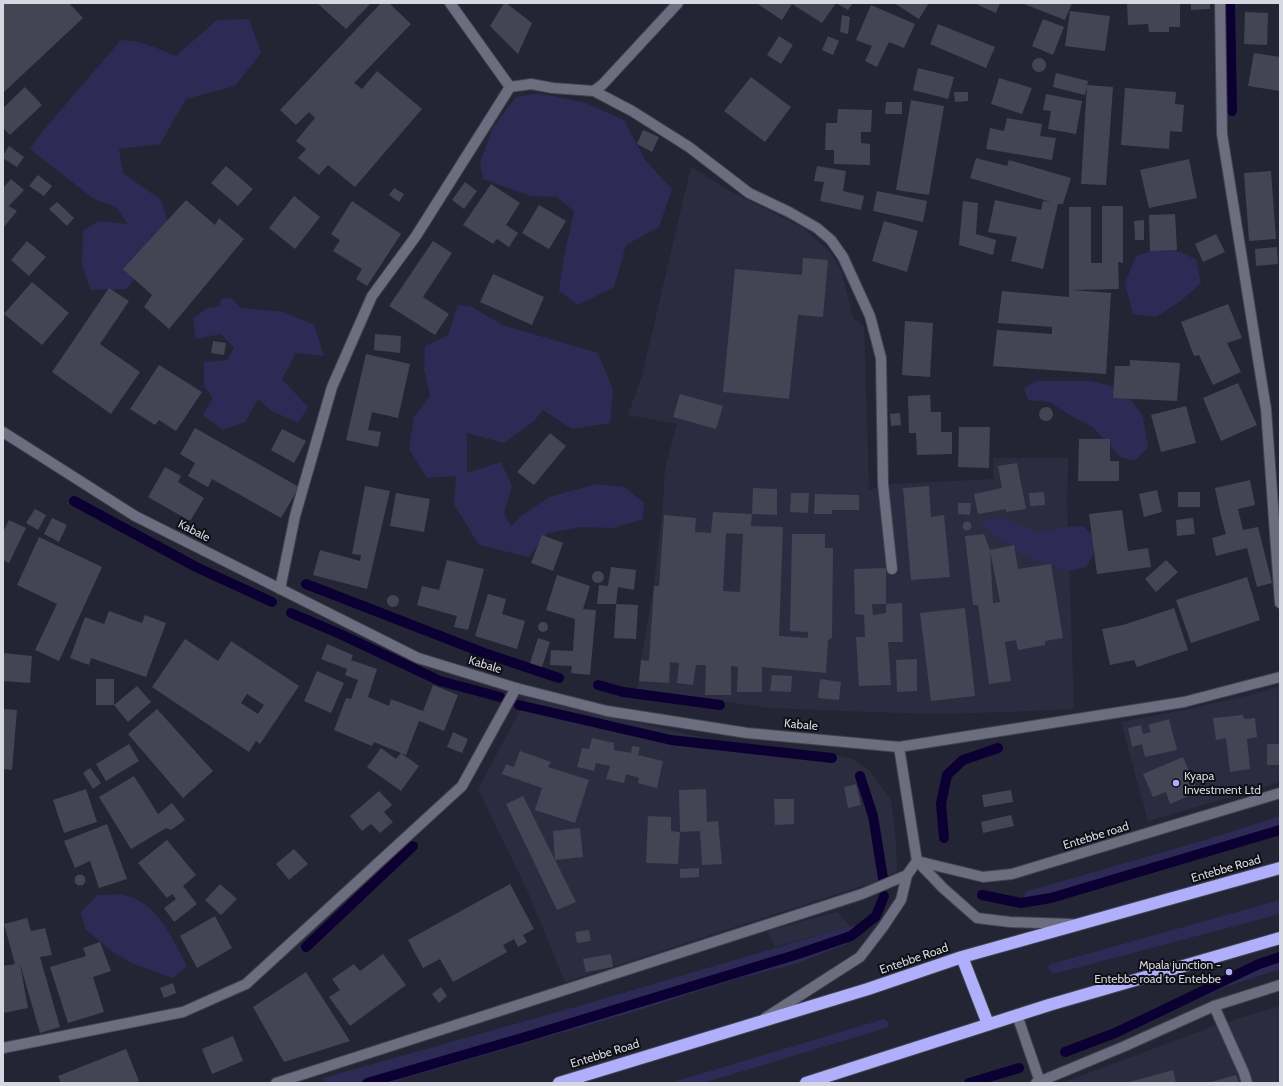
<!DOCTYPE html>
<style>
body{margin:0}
#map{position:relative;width:1283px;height:1086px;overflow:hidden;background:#242534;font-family:Cabin,sans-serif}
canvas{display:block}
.frame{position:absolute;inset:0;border:4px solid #d7d7e2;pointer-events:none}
</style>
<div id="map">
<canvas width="1283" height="1086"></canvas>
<div class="frame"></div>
</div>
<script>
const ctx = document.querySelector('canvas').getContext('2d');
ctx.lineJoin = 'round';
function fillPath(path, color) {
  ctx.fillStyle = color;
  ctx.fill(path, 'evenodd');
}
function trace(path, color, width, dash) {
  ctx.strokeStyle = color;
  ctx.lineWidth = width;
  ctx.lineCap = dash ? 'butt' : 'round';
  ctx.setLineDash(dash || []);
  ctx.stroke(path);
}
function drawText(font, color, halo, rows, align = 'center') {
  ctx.font = font + ' Cabin,sans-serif';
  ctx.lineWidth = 4;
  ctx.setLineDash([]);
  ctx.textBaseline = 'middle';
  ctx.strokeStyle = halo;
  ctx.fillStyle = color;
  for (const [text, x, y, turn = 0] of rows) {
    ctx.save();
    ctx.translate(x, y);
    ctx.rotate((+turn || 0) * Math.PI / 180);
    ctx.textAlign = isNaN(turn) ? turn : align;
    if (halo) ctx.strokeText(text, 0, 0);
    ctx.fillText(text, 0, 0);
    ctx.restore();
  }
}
const built = new Path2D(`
 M691,167L732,192L803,228L829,251L842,272L853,318L864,326L869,490L891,484L994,479L993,458H1068L1067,501L1074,709L1009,712L934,714L843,711L769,708L637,689L639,681L641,660L654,586L663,503L665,469L677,424L628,415L642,376Z
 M1280,686V781L1268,786L1148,821L1121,722L1189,709L1255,694Z
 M527,698L709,739L819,751L852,759L870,771L891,800L896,843L897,871L874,882L565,982L529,894L478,789Z
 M837,912L850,926L775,947L768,931Z
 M1280,1006V1083H1062L1214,1026Z`);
const green = new Path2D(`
 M249,19L261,53L235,86L186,99L160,144L119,149L123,173L161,200L170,228L127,289L90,290L82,264L83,231L98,221L128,224L116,207L94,199L30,149L42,132L121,40C141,40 158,49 176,56L217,20Z
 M538,93L586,103L624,120L645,160L672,189L659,227L626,245L614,287L578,305L559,291L564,257L574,211L557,197L531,196L483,179L480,163L493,127L516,97Z
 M1165,246L1196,259L1201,283L1182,300L1156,317L1133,314L1125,283L1136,256Z
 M231,298L241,308L284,312L314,325L324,356L296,353L282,379L308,407L298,423L272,411L258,399L245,422L223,430L203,415L213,398L204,386V362L227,360L234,348L221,334L196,339L193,318L208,308L220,306L221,299Z
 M458,305L472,307L502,325L598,353L613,390L610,423L572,429L543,410L534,421L504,443L467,433V473L501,462L512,486L504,513L511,527L520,517L549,497L596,484L624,487L644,503L643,519L613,528L580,527L548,533L529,557L479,545L454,504L456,476L427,478L409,449L414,417L430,396L424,369L425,346L448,335Z
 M1036,381H1090L1124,389L1143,417L1148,448L1134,461L1120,457L1094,428L1068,414L1050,402L1028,400L1024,388Z
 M1006,518L1035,532L1077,526L1084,527L1100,543L1086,567L1068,571L1029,558L1001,540L981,525L987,519Z
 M1280,816V833L1080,894L1024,906L1025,892L1205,840Z
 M98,895C106,895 115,894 123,895C157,901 172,938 187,966L173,978L131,963L113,952L85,929L81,912Z
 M1280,900V914L1057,973H1052L1049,970L1048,967L1051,964Z
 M850,926H864L846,944L798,963L733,980L633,1012L388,1083H326L323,1078L579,1006Z
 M1280,961V969L1225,987L1152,1020L1151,1018L1158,1013L1237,978Z
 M884,1019L888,1022V1026L886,1028L703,1083H670Z`);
const stream = new Path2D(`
 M1230,3L1232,111
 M74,501L196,567L272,602
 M306,584L484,653L559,678
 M291,613L340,634L440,681L500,697
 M598,685L623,692L720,705
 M519,705L671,740L832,758
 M860,776L873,816L883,878
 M944,838L941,804L947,775L963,760L998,748
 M982,895L1021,903L1051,898L1280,830
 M306,947L413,846
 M1065,1052L1115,1033L1259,964L1280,957
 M367,1083L522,1038L795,955L851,936L876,916L884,896
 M969,1083L1019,1068`);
const building = new Path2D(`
 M3,3H69L83,18L3,93Z
 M317,3H371L346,29Z
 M381,3H389L411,24L354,83L362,89L377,71L422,109L355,187L328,165L319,175L298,158L306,149L296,141L315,118L309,112L296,125L280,110Z
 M504,3H506L532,23L518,54L490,26Z
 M756,3H836L822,23L792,4L782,20Z
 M836,3H853L848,10Z
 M894,3H929L919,19Z
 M979,3H1000L996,13L978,5Z
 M1024,3H1072L1065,20L1024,4Z
 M1127,3H1180V27H1169V32H1149L1148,24L1128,25Z
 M1191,3H1210V9L1191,10Z
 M871,5L915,24L904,48L889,42L877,67L865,61L872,46L856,40Z
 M1070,11L1110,16L1105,51L1065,46Z
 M1245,12L1268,13L1267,45L1244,44Z
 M842,15L850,17L848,34L840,32Z
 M1043,19L1064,27L1053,55L1032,46Z
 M938,24L995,47L986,68L930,44Z
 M779,36L793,45L781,64L767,55Z
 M828,36L839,41L833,55L822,50Z
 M1254,53L1280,57V91L1248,86Z
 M1032 65a7 7 0 1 1 14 0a7 7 0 1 1-14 0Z
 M918,68L954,77L948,99L913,90Z
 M1056,73L1088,81L1085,95L1053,87Z
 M751,77L791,107L765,142L724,111Z
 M999,78L1032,88L1022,114L991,104Z
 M1087,85L1113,87L1106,185L1081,184Z
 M25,87L42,105L10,135L3,128V108Z
 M1125,88L1176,92L1175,104L1184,105L1182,132L1170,131L1169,149L1121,145Z
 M954,92H968V101L955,102Z
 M1046,94L1082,101L1076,134L1048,129L1051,111L1043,110Z
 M911,100L944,106L929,195L896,190Z
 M886,102H902V114H885Z
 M838,109L872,110L871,132H861V143L870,144V165L834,164V150H825L826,123H837Z
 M1007,118L1042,124L1040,136L1056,138L1052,160L986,149L990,128L1004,131Z
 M643,130L659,137L652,152L637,144Z
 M9,146L24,157L17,167L3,158V155Z
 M976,158L1007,166L1009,160L1071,178L1063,204H1058L1043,269L1011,261L1017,237L988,232L995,200L1041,210L1043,201L1051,202L970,178Z
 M1189,159L1197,198L1149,208L1140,170Z
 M226,166L253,189L238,206L211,183Z
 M817,166L846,171L843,191L864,196L861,210L820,201L824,182L814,181Z
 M1271,171L1276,239L1249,241L1244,173Z
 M38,175L52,186L44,196L29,186Z
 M11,179L24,190L9,206L17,211L3,228V188Z
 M465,182L477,191L464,209L452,200Z
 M491,184L520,203L506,225L518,233L509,247L497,239L493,244L463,225Z
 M394,188L404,194L399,202L389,195Z
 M877,191L927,201L923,222L873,211Z
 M294,196L320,217L295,249L269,228Z
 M186,200L215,225L219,218L244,239L169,329L144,307L152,295L123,269Z
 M352,201L401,234L367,286L356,279L362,269L333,251L340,240L331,234Z
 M963,201L978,203L976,234L996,240L993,255L959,245Z
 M57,202L74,218L67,226L49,209Z
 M539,205L566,221L549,249L522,233Z
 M1102,206H1123V263L1118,262L1119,289L1071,290L1111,293L1106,374L993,366L997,330L1052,334V327L998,323L1002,291L1069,297V207H1091V263H1102Z
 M1175,214L1177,250L1150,251L1149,215Z
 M1144,220V240H1135L1134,221Z
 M884,221L918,231L907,272L872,261Z
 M1216,234L1225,252L1203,262L1195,244Z
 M27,241L46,257L29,276L11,260Z
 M433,241L452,253L423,297L449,314L435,335L389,306Z
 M1277,247L1278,264L1256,266L1255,249Z
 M803,258L828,260L823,317L798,315L789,399L723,392L735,269L802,275Z
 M493,274L544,297L532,325L480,302Z
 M32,282L69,313L42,345L4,314Z
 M109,288L129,301L100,344L140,372L111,414L52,372Z
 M1228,304L1242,338L1227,343L1241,372L1213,385L1199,355L1194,356L1181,322Z
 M905,321L933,323L930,377L902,375Z
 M375,334L401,336L400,353L374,350Z
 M213,341L226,343L224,355L211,353Z
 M366,354L410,364L398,418L372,412L368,430L381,432L378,447L346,440Z
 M1130,360L1180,363L1177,401L1113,398L1115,366H1130Z
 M159,365L202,392L176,431L159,420L155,425L130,409Z
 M1238,383L1257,425L1221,441L1203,398Z
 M680,394L723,406L716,429L673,417Z
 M930,395L931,412H941V432H952V454L917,455L916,433H909L908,396Z
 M1186,406L1196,443L1161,452L1151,415Z
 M1039 414a7 7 0 1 1 14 0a7 7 0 1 1-14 0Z
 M900,413L901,425L891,426L890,414Z
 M959,427H990L989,468L958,467Z
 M195,428L299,487L281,518L212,479L208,487L188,476L195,463L180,454Z
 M282,429L306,441L294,463L271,450Z
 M550,433L566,446L534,485L517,472Z
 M1079,439H1110V461H1119V481H1078Z
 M1017,463L1026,509L1006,512V509L978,514L974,494L1002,488L998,466Z
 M165,467L181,476L178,482L204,498L190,521L148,497Z
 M1250,480L1255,505L1238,509L1243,530L1258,527L1272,583L1257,587L1247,548L1216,556L1212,538L1226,534L1220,512L1215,488Z
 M365,486L390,491L367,589L313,575L320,550L360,561L361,555L352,554Z
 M929,486L931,517L944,515L950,577L911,580L903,488Z
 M753,488L777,489V515L752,514Z
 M1157,490L1162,512L1144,517L1139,494Z
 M1044,492L1045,505L1030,506L1029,493Z
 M1178,492H1200V507H1178Z
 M396,493L430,499L424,532L390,526Z
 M791,493H809L808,513L790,512Z
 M815,494L859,495V510H832V514H814Z
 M958,503H971L970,515L958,514Z
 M35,509L46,515L38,530L26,523Z
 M1122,510L1128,551L1148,548L1151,567L1097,574L1089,514Z
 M713,512L752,514L751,526L783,527L779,636L808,638V632L790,631L792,534H825V548H833L832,638L828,640L826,673L762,667V692H737L738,667L731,666V695H705L706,665H696L693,685L677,683L679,663L670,662L669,683L639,681L641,660L649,661L654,586H659L664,515L696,518L695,532L711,533ZM726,533L743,534L740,592L723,591Z
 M52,518L67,525L59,542L44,534Z
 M1193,518L1195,534L1177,536L1176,520Z
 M9,520L26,528L9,563L3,560V532Z
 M962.5 526a4.5 4.5 0 1 1 9 0a4.5 4.5 0 1 1-9 0Z
 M984,534L990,550L993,603L1000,602L990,550L1014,545L1018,569L1051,564L1063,638L1045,641V645L1018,650L1016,640L1005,642L1011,681L989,684L978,605H973L965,536Z
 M542,535L563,543L553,571L531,563Z
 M39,537L102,567L59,661L35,650L57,604L17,585Z
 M447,560L484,569L468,630L454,627L457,616L417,605L422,586L439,590Z
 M1166,560L1178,572L1156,592L1145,579Z
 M611,567L636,570L634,590L618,587L616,604H597L599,585L608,586Z
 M886,568V604H872L873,615L886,613V604L902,603L903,642H888L891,685L859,686L856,637H865L864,615L855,614L854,569Z
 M592 577a6 6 0 1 1 12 0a6 6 0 1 1-12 0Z
 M557,575L590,586L583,609L596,610L590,675L571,673L572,666L550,665L551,650L573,651L575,619L546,610Z
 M1247,577L1260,620L1191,643L1176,600Z
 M488,594L506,599L502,614L525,621L517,649L475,636Z
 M387 601a6 6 0 1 1 12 0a6 6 0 1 1-12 0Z
 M616,604L638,605L636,639L614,638Z
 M965,608L975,696L931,701L920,613Z
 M1174,608L1188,650L1137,667L1134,660L1110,665L1102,629L1123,625Z
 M109,611L142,623L145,615L166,623L146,677L91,658L89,665L70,658L85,617L104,624Z
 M538 627a5 5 0 1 1 10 0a5 5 0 1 1-10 0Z
 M538,638L550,642L542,667L530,663Z
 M185,639L218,661L231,641L299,686L260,744L256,741L249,752L152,687ZM247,694L264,705L258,714L241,703Z
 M327,644L353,655L351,660L377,669L368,697L389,706L391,699L423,711L433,685L458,695L444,731L419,721L406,755L374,742L372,746L334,730L346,698L351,699L358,680L345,675L347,669L321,659Z
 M3,653L32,656L30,683L3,681Z
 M917,659V691L897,692L896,660Z
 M317,671L344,683L331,713L304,701Z
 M772,675L792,676L791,692L770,691Z
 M96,679H114V705H96Z
 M820,679L841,682L839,700L818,698Z
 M137,686L151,702L128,722L114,705Z
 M3,709L17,710L12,770L3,769Z
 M157,709L213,771L183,798L128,734Z
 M1243,715L1244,719L1255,718L1257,737L1247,739L1250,769L1230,772L1226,738L1216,740L1213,718Z
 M1169,719L1177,750L1145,757L1142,744L1132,747L1128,728L1141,725L1143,734L1151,732L1148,725Z
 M453,732L468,739L462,753L447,747Z
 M592,738L614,743V750L631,753L632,746L640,747L638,755L663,761L657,788L638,783L639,778L626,774L624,783L606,779L610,766L596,763L594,771L577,767L582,748L589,749Z
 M129,744L139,761L106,781L96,764Z
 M1267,744H1280V765H1267Z
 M381,748L396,759L401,753L419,766L401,791L367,767Z
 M520,751L551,762L548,767L589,780L575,823L535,810L542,788L502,774L506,764L514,767Z
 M1183,757L1198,792L1170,804L1166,792L1153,797L1143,774Z
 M90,768L101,783L93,789L83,773Z
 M134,776L158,814L172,803L185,820L171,830L166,828L131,849L99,797Z
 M856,784L861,805L848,808L844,787Z
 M86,789L97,822L64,833L53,800Z
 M706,789L707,822L718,821L722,864L702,865L700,831L680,832L679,790Z
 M1011,790L1013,802L984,807L982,795Z
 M379,791L392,805L384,812L393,822L380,833L371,824L362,831L350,816Z
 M523,796L576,902L557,910L506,804Z
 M774,799H794V824L775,825Z
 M1011,815L1014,826L983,833L981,822Z
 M648,816L671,817V831L680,832L678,864L646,863Z
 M107,824L127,879L99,888L90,861L75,868L64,841Z
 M580,828L583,857L555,860L553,831Z
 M167,840L196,875L183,886L197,904L174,922L164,908L176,899L172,894L167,898L138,863Z
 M294,849L308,864L289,880L276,864Z
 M699,868V877L680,878V869Z
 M74.5 880a5.5 5.5 0 1 1 11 0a5.5 5.5 0 1 1-11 0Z
 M220,884L237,899L221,915L205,900Z
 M510,884L534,929L523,935L527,942L518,947L514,939L503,945L507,952L453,982L440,959L423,968L408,940Z
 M215,916L232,948L197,968L180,936Z
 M27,918L31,931L45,928L52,955L40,957L60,1027L40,1033L20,964L28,1008L3,1013V966L15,964L4,924Z
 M589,930L591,941L577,943L575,932Z
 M100,942L111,971L93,977L104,1012L68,1023L50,967L86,956L83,948Z
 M383,954L406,985L350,1026L329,997L340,990L332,979L354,964L360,971Z
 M611,954L613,967L586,972L583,959Z
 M306,972L350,1041L284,1062L253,1007Z
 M173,983L176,993L164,998L160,988Z
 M441,987L447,996L439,1003L432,994Z
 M233,1036L243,1061L212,1074L202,1049Z
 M126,1049L139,1081L134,1083H61L58,1076Z
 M1173,1070L1176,1083H1126Z
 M1236,1075L1239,1083H1208Z`);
const lane = new Path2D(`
 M1214,1006L1244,1073L1247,1083`);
const street = new Path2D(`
 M450,3L510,87
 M1220,3L1222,134L1266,409L1280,603
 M594,91L603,84L678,3
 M280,589L295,516L332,387L372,296L416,236L510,87L531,84L553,88L594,91L632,111L689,147L749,193L789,212L817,228L831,240L843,257L870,316L881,358L883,484L892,569
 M899,747L1184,702L1280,677
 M917,861L983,877L1012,874L1280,793
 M1017,1015L1040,1082
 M3,1048L183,1012L246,984L462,786L516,688
 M276,1083L862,894L907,875
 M1036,1083L1125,1046L1214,1006L1280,985`);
const secondary = new Path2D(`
 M3,432L135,516L418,658L516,688L607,711L747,733L899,747L917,861
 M917,861L943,888L977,918L1010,922L1072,924
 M765,1018L860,957L883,927L901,900L907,875L917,861`);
const highway = new Path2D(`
 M962,957L988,1024
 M559,1083L868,989L962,957L1280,868
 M806,1083L1049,1005L1280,938`);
const markers = [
 [1176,783,4,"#afaefa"],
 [1229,972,4,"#afaefa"]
];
const streetNames = [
 ["Kabale",194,531,27],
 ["Kabale",485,665,17],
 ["Kabale",801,725,5],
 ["Entebbe road",1096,836,-17],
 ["Entebbe Road",1226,869,-16],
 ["Entebbe Road",914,959,-19],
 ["Entebbe Road",605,1054,-17]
];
const poiNames = [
 ["Kyapa",1184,776],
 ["Investment Ltd",1184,790],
 ["Mpala junction -",1221,965,"right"],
 ["Entebbe road to Entebbe",1221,979,"right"]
];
fillPath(built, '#2c2c41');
fillPath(green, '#2d2a55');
trace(stream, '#0c0033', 10);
fillPath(building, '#434454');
trace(lane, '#42424f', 12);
trace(street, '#42424f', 12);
trace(secondary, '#42424f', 12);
trace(highway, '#42424f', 14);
trace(lane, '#6c6d7f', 10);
trace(street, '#6c6d7f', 10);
trace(secondary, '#6c6d7f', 10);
trace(highway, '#b0affc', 12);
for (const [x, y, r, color] of markers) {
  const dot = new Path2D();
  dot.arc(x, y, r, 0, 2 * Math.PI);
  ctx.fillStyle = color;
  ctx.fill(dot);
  trace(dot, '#0e0f15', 1.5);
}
drawText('12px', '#d7d7e2', '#0e0f15', streetNames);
drawText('12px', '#d7d7e2', '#0e0f15', poiNames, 'left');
</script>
